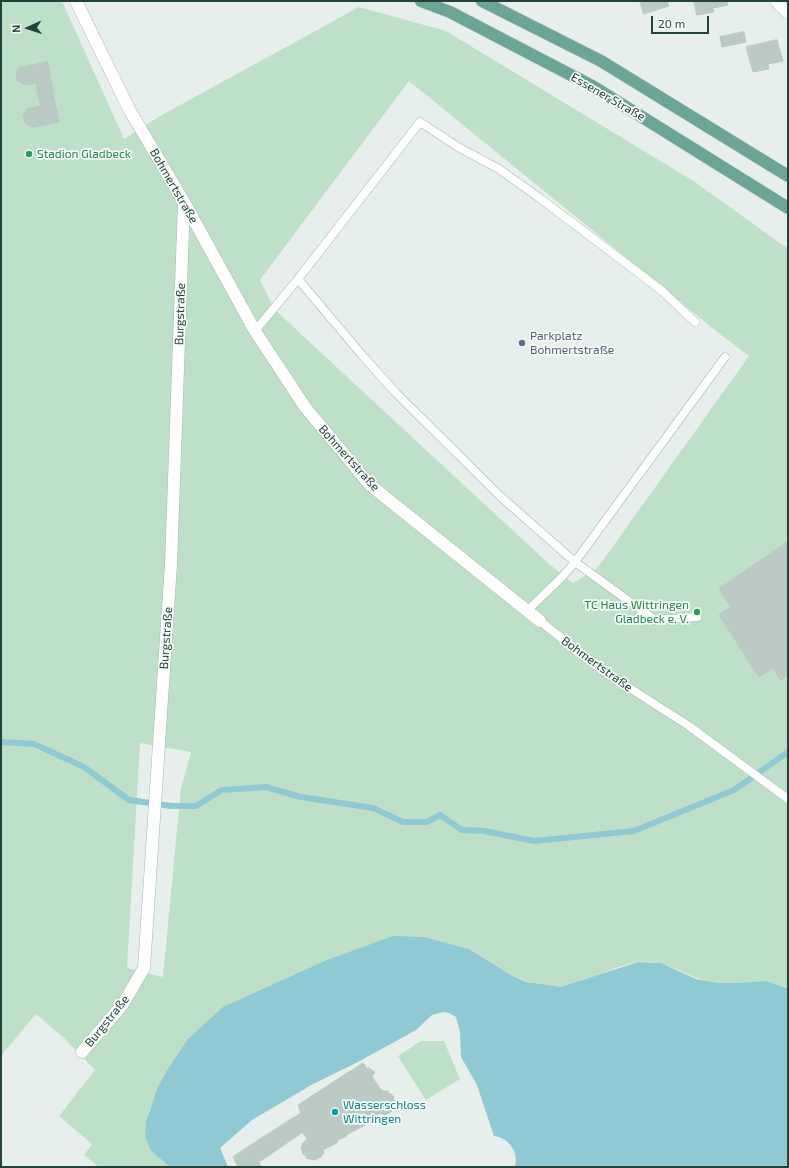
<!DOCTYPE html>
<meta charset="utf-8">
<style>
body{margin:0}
#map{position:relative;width:789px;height:1168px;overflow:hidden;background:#e6efeb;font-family:"Exo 2",sans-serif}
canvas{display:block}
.frame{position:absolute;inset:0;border:2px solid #24423a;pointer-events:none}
.north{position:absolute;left:8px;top:8px;width:40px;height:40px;-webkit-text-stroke:3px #f7fbf9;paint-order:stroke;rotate:267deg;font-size:11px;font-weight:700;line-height:16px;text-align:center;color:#24423a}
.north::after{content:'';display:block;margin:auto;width:14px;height:18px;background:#24423a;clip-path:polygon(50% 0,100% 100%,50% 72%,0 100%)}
.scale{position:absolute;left:651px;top:16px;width:58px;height:18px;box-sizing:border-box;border:2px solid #24423a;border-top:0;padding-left:5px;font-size:12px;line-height:14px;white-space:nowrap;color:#24423a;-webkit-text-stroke:3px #f7fbf9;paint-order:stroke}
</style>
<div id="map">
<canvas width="789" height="1168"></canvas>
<div class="frame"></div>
<div class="north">N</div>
<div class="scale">20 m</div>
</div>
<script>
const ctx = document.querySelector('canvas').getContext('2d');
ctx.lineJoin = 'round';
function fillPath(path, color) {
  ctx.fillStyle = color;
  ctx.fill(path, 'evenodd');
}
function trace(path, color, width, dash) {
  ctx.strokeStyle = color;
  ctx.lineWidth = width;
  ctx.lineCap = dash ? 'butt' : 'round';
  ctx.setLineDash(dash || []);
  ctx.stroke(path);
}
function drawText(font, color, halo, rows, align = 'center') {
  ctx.font = font + ' "Exo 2",sans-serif';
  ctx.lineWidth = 3.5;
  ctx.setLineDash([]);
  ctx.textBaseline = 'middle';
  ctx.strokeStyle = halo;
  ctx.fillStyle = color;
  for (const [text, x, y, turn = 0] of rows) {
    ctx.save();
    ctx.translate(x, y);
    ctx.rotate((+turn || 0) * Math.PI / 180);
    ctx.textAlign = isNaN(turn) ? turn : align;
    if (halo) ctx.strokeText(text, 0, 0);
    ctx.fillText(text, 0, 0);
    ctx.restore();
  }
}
const green = new Path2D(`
 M1,1H62L124,139L160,116L359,7L446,31L695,182L788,249V988C762,977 743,986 716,983C690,980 666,958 638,962C622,964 605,973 589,978C580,980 569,986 560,987C524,988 498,966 469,949L166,1072L149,1111L151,1151L170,1167H99L84,1155L92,1144L59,1116L95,1070L64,1038L36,1014L1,1056ZM409,81L716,331L749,356L601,563L595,570L573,583L549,564L274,309L260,280ZM140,743L191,752L181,788L163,977L127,968Z
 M421,1041H444L460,1079L426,1100L398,1056Z`);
const water = new Path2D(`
 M393,936L423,937L469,949L511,975L526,982L561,987L638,962L661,963L696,979L717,983H739L765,981L788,988V1167H515C519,1152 509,1138 494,1136L477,1085L461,1057L460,1032L456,1017L449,1013L443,1012L432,1015L416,1030L358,1062L313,1084L252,1120L220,1148L228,1167H170L151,1151L145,1136L146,1122L157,1089L166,1072L188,1039L223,1007L327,960Z`);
const stream = new Path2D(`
 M1,742L34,744L84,767L129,800L171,806H196L222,790L266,787L301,797L373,808L403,822H427L440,815L462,830L484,831L534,841L634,831L734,790L788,752`);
const building = new Path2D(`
 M640,1H667L669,6L644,14Z
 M694,1H727L728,5L713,8L714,12L697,15Z
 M744,32L746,42L722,47L720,37Z
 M777,40L783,61L768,64L769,69L753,72L746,47Z
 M48,62L52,86L37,89L36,83L25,85L17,80L16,73L19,68Z
 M52,86L54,98L39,100L37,89Z
 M54,98L59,122L33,127L26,124L23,116L27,109L41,106L39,100Z
 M788,542V675L781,680L773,668L759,677L719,615L731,607L719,589Z
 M363,1063L368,1070L355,1078L350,1072Z
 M369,1068L375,1072L372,1077L382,1091L378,1094L379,1096L386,1095L391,1101L389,1108L383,1111L377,1107L320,1144L321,1151L316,1156L309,1155L305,1149L301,1150L302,1144L307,1139L293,1118L301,1113L298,1105L350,1071L355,1078Z
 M382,1091H388L389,1094L390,1093L394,1097L393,1098L395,1103L391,1112L384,1115L380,1113L376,1117L366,1123L367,1124L346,1135L347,1136L338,1140L337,1143L323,1150L324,1152L321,1157H318L319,1158L314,1160L306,1158V1156L302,1153L303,1149H305L311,1156H316L321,1151L320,1144L377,1107L380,1110L387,1109L391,1106V1101L386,1095L379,1096L378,1094Z
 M293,1118L303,1132L252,1167H238L233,1157Z
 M259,1163L262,1167H252Z`);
const lane = new Path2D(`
 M298,279L362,355L396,393L501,497L575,562L655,620L697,617
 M255,331L298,279L420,122L458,147L499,169L541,199L661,290L695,322
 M527,611L564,575L575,562L725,357
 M540,621L603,671L689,726L788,799`);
const street = new Path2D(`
 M76,1L129,109L184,202L255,331L305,407L370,485L540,621
 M776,1L788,13
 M82,1052L123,1004L144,968L171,564L184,202`);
const primary = new Path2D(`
 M421,1L450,12L594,87L788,208
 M482,1L601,61L788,176`);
const markers = [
 [29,154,4,"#2e9e5b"],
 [522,343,4,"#5c6f8a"],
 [697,612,4,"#2e9e5b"],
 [335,1112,4,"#0f9aa8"]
];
const streetNames = [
 ["Essener Straße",608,97,30],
 ["Bohmertstraße",174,186,60],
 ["Burgstraße",180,314,-88],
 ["Bohmertstraße",349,458,48],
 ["Burgstraße",166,638,-86],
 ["Bohmertstraße",597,664,36],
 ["Burgstraße",107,1021,-51]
];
const leisureNames = [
 ["Stadion Gladbeck",37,154],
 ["TC Haus Wittringen",689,605,"right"],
 ["Gladbeck e. V.",689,619,"right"]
];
const serviceNames = [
 ["Parkplatz",530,336],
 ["Bohmertstraße",530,350]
];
const cultureNames = [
 ["Wasserschloss",343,1105],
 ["Wittringen",343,1119]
];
fillPath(green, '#bfe0c8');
fillPath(water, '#8ec9d4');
trace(stream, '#8ec9d4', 6);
fillPath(building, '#bbcac4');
trace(building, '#b8c9c2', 1);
trace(lane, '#a8b8b2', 9);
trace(street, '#a8b8b2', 13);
trace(primary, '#c2cac8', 13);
trace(lane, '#fff', 8);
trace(street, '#fff', 12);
trace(primary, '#6aa596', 12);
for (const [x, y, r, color] of markers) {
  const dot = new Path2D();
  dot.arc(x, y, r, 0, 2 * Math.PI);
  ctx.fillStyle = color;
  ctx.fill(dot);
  trace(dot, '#f7fbf9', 1.5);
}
drawText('12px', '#24423a', '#f7fbf9', streetNames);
drawText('12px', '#27864d', '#f7fbf9', leisureNames, 'left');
drawText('12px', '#4e5e75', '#f7fbf9', serviceNames, 'left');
drawText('12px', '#0d838f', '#f7fbf9', cultureNames, 'left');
</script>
